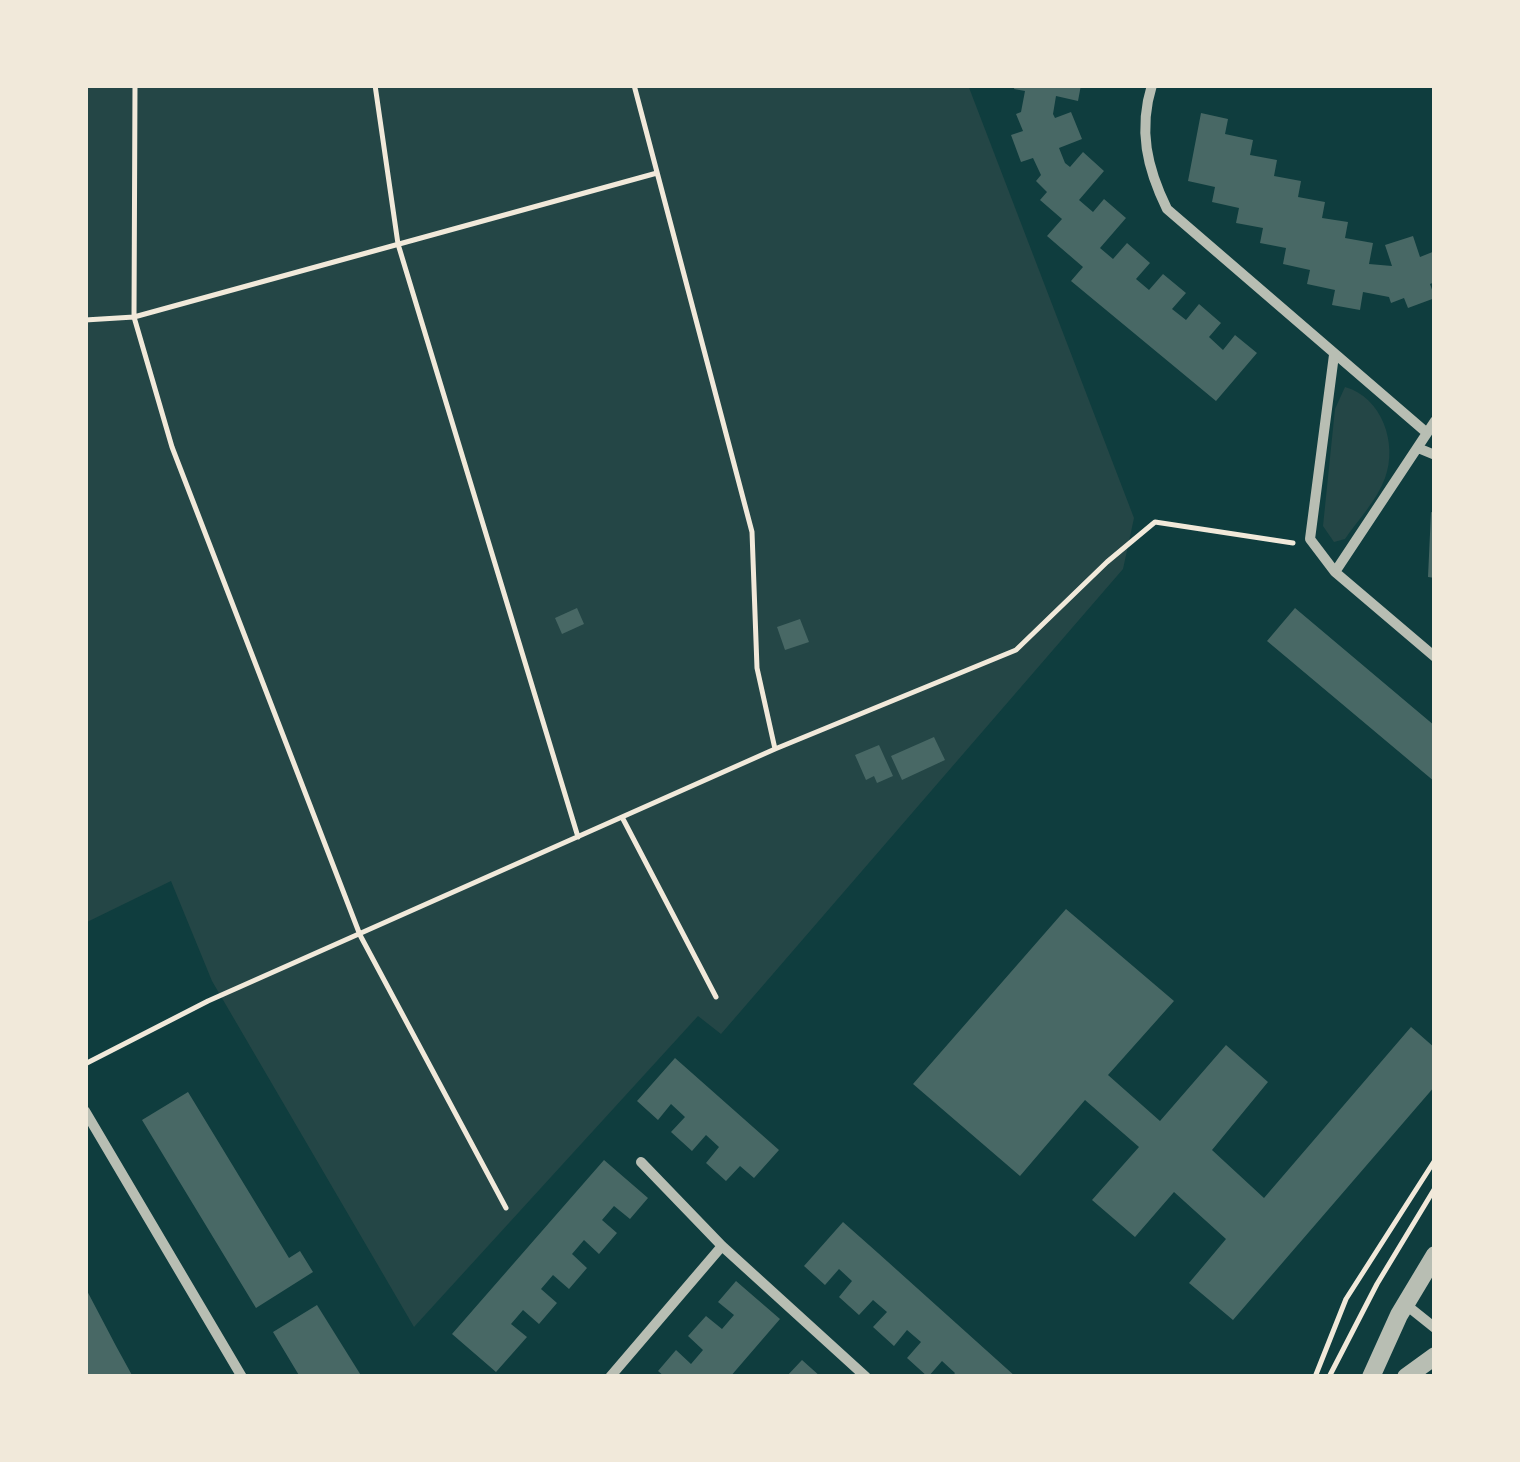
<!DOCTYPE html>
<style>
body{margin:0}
#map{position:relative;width:1520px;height:1462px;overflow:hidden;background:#0f3d3e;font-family:"Roboto Serif",serif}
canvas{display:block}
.frame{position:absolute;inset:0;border:88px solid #f1e9da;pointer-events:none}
</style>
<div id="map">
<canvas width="1520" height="1462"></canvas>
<div class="frame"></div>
</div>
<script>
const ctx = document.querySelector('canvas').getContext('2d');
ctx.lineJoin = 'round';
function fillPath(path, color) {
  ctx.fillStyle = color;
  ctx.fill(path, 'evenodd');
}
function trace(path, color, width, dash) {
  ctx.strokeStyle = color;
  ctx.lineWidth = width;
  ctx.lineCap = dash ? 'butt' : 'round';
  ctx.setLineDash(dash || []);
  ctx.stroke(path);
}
const green = new Path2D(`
 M85,85H968L1134,518L1123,569L721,1034L698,1016L414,1327L212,981L171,881L85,923Z
 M1345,387C1382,397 1398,444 1385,478C1377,500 1358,520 1345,539L1334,542L1323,526L1335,409Z`);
const building = new Path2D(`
 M1015,85H1081L1078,101L1056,96L1053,114L1055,118L1071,112L1082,139L1059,148L1065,163L1070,167L1083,152L1104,171L1079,200L1093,212L1104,199L1126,218L1100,248L1113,259L1127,243L1150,263L1136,279L1149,290L1163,274L1186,293L1172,309L1186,320L1199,304L1221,323L1209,337L1223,350L1235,335L1257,353L1216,401L1071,281L1083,267L1047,236L1062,219L1040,200L1047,192L1036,181L1041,175L1033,158L1021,162L1011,135L1023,131L1016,114L1021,112L1025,91L1014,89Z
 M1201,113L1228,119L1225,134L1253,140L1250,155L1277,160L1274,176L1301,181L1298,197L1325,202L1322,218L1348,222L1345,238L1373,243L1369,264L1392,266L1385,245L1413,236L1420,257L1435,251V282L1430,284L1435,298L1408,308L1404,298L1391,303L1389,297L1363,292L1360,310L1332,305L1335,290L1307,284L1310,270L1283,264L1286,248L1260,243L1263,228L1236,223L1239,208L1212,202L1215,187L1188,181Z
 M1431,512L1435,513V578L1428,577Z
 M577,608L584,624L562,634L555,618Z
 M1295,608L1435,726V782L1267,641Z
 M800,619L809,642L785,650L777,627Z
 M934,737L945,760L902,780L891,756Z
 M879,745L893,776L877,783L874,776L866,780L855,755Z
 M1066,909L1174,1001L1108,1075L1160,1121L1226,1045L1268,1082L1212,1150L1264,1198L1411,1027L1435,1048V1086L1233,1320L1189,1283L1226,1239L1174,1192L1135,1237L1092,1200L1139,1147L1085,1100L1020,1176L913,1084Z
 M675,1058L779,1150L754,1178L740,1166L726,1181L706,1163L719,1147L706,1135L692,1151L671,1132L685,1117L671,1104L658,1120L637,1101Z
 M188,1092L289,1258L300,1251L313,1272L256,1308L142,1120Z
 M604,1160L648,1198L630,1219L614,1206L602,1220L617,1233L599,1254L584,1240L572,1254L587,1268L569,1289L553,1275L541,1289L557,1303L539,1324L523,1310L511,1324L527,1337L496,1372L452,1334Z
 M843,1222L878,1253L1016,1377H952L955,1373L942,1361L928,1377L907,1358L921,1342L907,1330L894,1346L873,1327L887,1312L873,1300L859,1315L839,1297L852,1281L839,1269L825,1285L804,1266Z
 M736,1281L780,1319L730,1377H665L658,1371L676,1350L691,1364L703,1350L688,1336L706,1316L722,1329L734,1315L718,1302Z
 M85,1287L116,1346L133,1377H85Z
 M317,1305L362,1377H300L273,1332Z
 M802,1360L821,1377H786Z`);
const path = new Path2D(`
 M135,85L134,317L172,447L360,935L506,1208
 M375,85L398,244L578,837
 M634,85L752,532L757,668L775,749
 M85,320L134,317L657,173
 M622,817L716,997
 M85,1064L208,1001L775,749L1016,650L1107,562L1155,522L1293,543
 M1315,1377L1346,1299L1435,1160
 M1329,1377L1377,1284L1435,1188`);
const minor = new Path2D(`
 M1152,85C1138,130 1147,168 1167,209L1427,433
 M1334,355L1310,539L1335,572
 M1435,421L1335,572L1435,657
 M1418,448L1435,455
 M85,1111L242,1377
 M641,1162L722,1246L866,1377
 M1405,1304L1435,1328
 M610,1377L722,1246`);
const tertiary = new Path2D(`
 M1371,1377L1399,1315L1435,1255
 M1406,1377L1435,1356`);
fillPath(green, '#244646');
fillPath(building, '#486865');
trace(path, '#f1e9da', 5);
trace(minor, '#b8beb3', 10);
trace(tertiary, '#b8beb3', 18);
</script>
